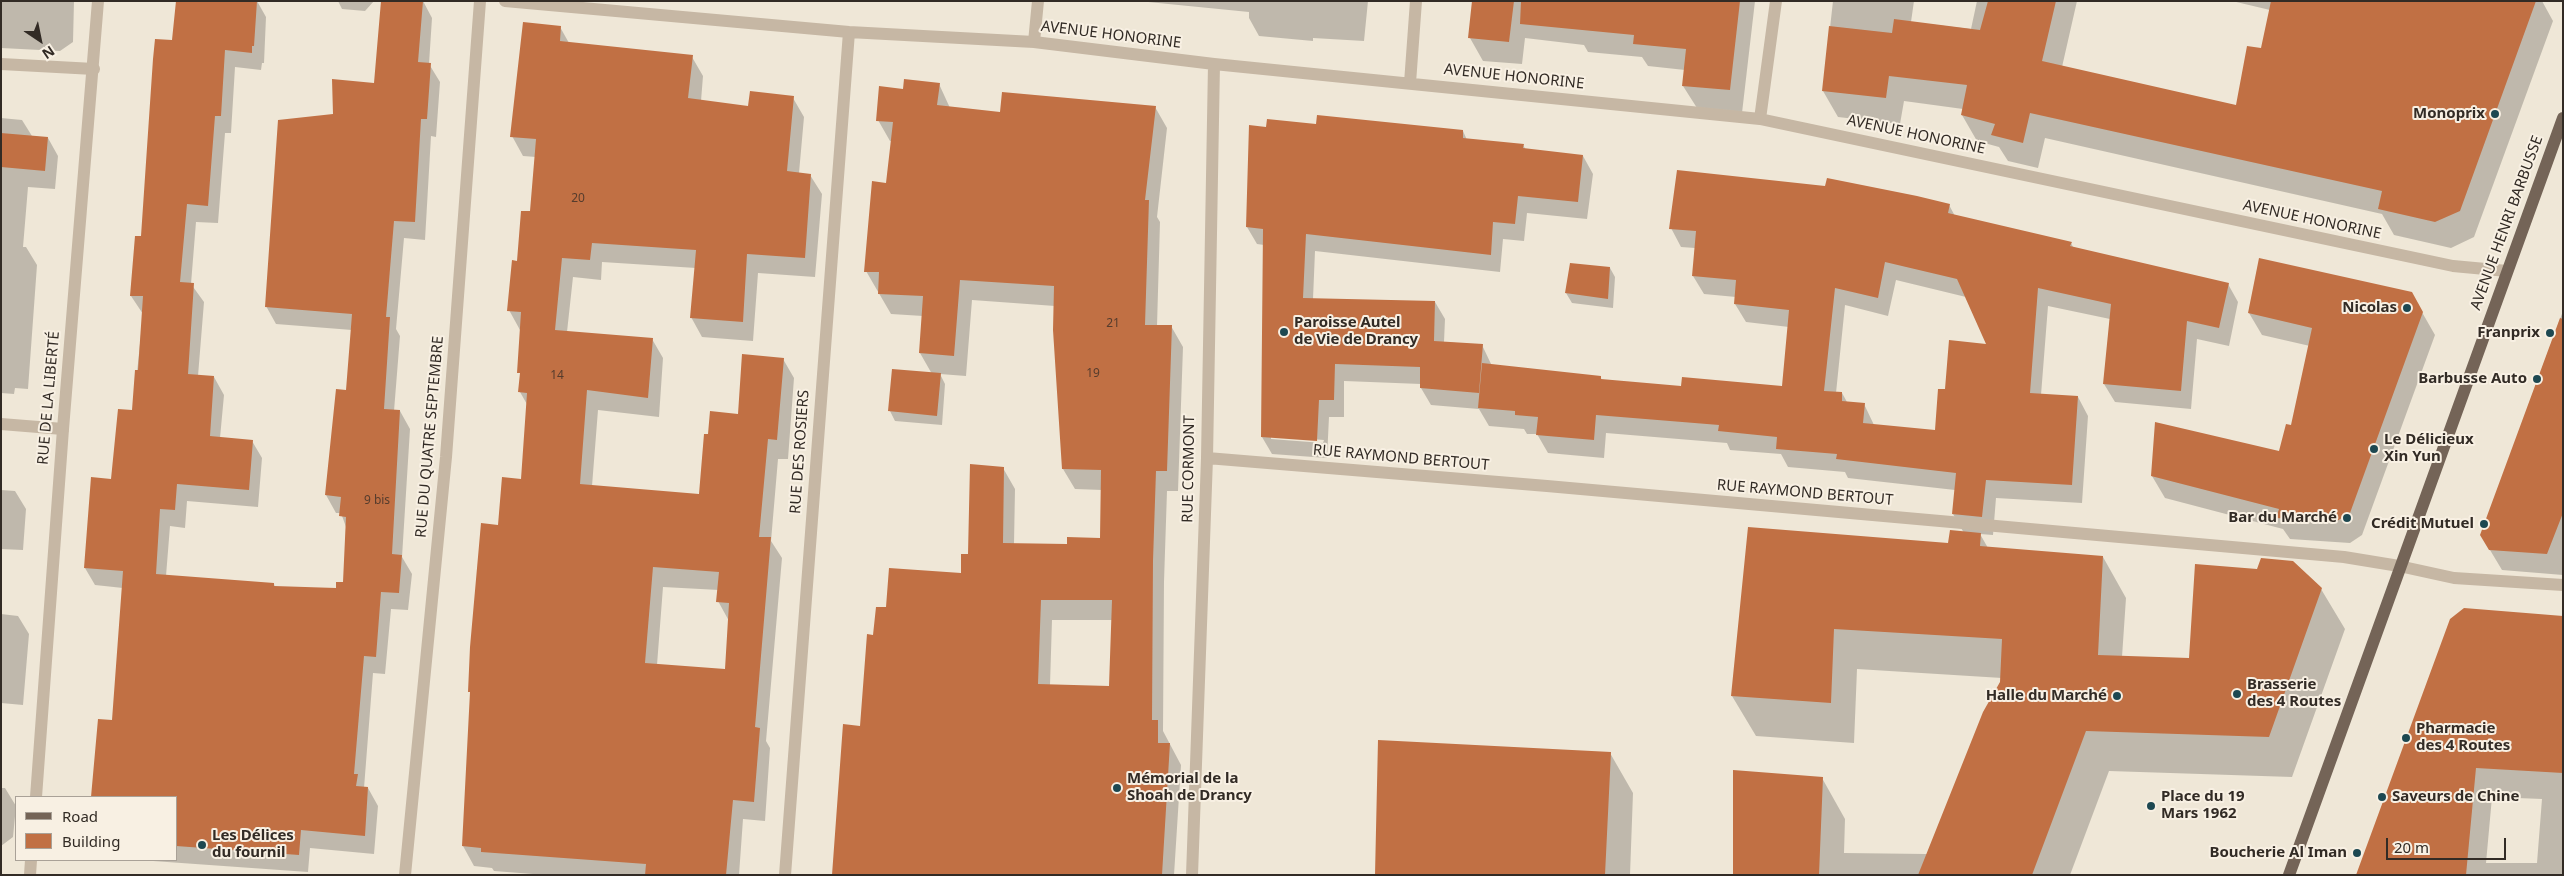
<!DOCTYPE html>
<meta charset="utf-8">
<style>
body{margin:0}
#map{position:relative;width:2564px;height:876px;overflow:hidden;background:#efe7d7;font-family:"Noto Sans",sans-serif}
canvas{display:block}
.frame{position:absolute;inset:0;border:2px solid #322b25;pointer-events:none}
.legend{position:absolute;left:15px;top:796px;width:162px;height:65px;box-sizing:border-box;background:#f8f0e3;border:1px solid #a9a197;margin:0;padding:6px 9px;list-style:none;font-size:15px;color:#322b25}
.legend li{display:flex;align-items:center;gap:10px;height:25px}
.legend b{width:25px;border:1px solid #a9a197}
.north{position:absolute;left:15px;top:15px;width:50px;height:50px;-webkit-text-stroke:4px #f8f0e3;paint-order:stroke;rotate:146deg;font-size:14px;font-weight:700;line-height:20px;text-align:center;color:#322b25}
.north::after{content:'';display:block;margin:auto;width:18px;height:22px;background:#322b25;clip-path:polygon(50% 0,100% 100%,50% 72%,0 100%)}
.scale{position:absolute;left:2386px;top:838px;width:120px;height:22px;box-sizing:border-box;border:2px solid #322b25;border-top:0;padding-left:6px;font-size:15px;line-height:18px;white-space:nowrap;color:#322b25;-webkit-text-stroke:4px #f8f0e3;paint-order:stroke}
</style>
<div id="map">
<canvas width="2564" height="876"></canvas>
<div class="frame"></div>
<ul class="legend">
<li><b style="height:6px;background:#746457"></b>Road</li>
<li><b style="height:14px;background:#c17044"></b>Building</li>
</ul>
<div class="north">N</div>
<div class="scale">20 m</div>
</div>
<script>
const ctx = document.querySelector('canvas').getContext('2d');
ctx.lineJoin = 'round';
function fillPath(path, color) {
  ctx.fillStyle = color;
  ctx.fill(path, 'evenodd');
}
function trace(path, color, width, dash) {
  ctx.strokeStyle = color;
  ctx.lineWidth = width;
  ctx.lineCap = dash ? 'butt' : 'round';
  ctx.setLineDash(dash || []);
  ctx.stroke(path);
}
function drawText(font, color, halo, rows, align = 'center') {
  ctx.font = font + ' "Noto Sans",sans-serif';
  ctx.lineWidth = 4;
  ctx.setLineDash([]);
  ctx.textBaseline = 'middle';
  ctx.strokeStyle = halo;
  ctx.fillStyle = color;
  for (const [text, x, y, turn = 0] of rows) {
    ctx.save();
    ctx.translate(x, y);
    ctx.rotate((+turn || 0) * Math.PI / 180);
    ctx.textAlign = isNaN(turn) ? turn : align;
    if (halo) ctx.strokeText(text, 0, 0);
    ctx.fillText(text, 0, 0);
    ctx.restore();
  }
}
const shadow = new Path2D(`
 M1,1H74L73,42L60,51L1,48Z
 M177,1H257L266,17L264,63H262L261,70L235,67L231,133H225L218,223L196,222L191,284L204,302L198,376L214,377L224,395L220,438L252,441L262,458L258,507L187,501L185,528L170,526L166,576L274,584L275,587L337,589L344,583L346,527L341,513H336L326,495L347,391L352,330L276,324L266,306L334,115L375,84L423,1L432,18L429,64L440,82L436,137L431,136L425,240L404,238L396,329L400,336L394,411H400L410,429L402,557L412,574L408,610L391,609L385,674L373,673L364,788H368L378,806L374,854L310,848L308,872L153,861L176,860V797H93L99,721H113L123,588L95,585L85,568L133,412L143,314L131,296L136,237L142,238L174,41Z
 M338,1H374L365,11L342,9Z
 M1138,1H1368L1364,41L1313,38V41L1259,36L1249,18V12Z
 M1473,1H1755L1742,113L1697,108L1683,86L1685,70L1648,66L1642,57L1588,52L1584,45L1525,38L1522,64L1483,61L1470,38Z
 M1833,1H1914L1911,22L1971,29L1977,1H2077L2062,67L2237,106L2262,49L2270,10L2232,1H2542L2553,21L2474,237L2451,248L2394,235L2382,214L2045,138L2038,168L2008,161L1999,147L1977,141L1962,115L1963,109L1904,101L1900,124L1838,117L1823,91Z
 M560,27L569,43L692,57L703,76L701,101L749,107L793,98L804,117L799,173L810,175L822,194L815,277L758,273L753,341L702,337L691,317L696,268L602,262L601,280L573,277L567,332L652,339L663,358L659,417L598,410L592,486L700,495L710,436L739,415L783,359L794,378L788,459H778L771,541L782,558L766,741L770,748L765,821L743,819L739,875H546L494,871L492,868L474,866L463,846L471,695L470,691L499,526L522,480L528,406L520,392V330L509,310L531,213L536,157L523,156L512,136ZM663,587L719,590L718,601L729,621L726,670L657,665Z
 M939,84L950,108L1001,113L1155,107L1167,128L1157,217L1160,222L1157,326H1171L1183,347L1178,491H1167L1164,582L1163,731L1181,765L1174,875H833L861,727L875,636L887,608L962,575L1003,468L1015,489L1014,544L1069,546L1101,539L1102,490L1075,489L1063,469L1055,306L972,300L966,376L940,374L945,384L942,425L895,421L890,411L893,371L932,374L920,353L923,316L891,314L866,271L887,184L892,141H890L878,120L905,91ZM1052,620H1113L1110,687L1050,685Z
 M1,118L22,120L32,136L48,138L58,156L55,189L28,187L23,247H26L37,265L28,389L15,388L14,394L1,393Z
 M1318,126L1463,131L1467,140L1523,145L1526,150L1583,156L1593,174L1587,219L1527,213L1524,241L1503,239L1500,272L1315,251L1313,299L1435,302L1445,319L1444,342L1482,345L1492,366L1600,377L1603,381L1682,387H1783L1789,327L1746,322L1735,304L1736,297L1704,294L1693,276L1695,248L1681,247L1671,228L1949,205L1955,216L2071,243L2074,249L2228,284L2238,302L2229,346L2197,339L2191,409L2115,402L2104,384L2110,319L2048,306L2041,395L2078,397L2088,416L2082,503L1996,498L1993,535L1980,534L1988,548L2103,557L2126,598L2122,657L2190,659L2321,589L2345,629L2292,777L2109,771L2070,875H1734L1822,778L1845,819L1844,853L1927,854L2002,678L1857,669L1854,743L1756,736L1732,696L1964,533L1953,514L1955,490L1848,478L1845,472L1788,467L1781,454L1730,450L1727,443L1606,433L1604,458L1548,453L1537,434H1527L1524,429L1489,426L1479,409L1431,405L1421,388V384L1344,381V417H1329L1327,458L1272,454L1262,437L1264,245L1257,244L1247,227L1267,129ZM1896,280L1966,297L1988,345L1946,391L1936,431L1874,425L1864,404L1847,402L1842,393H1836L1845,305L1888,316ZM1271,436L1324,440L1323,443L1271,439Z
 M1610,268L1615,277L1613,308L1572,303L1566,293Z
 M2411,293L2435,335L2362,535L2350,543L2290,539L2283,529L2165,498L2152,476L2280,452L2292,427L2310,346L2262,335L2249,313Z
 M2563,311V575L2502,570L2481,535Z
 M1,490L15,491L26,509L23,550L1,549Z
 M1,614L18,616L29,634L23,705L1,703Z
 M2563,618V875H2357ZM2492,797L2542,799L2537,863H2486Z
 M1610,753L1633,793L1630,875H1376Z
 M1,788H5L16,806L13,837L1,846Z`);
const building = new Path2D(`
 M176,1H257L254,46H252V53L225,50L221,116H215L208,206L187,204L180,282L194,283L188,374L214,376L210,436L253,440L249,490L177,484L175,510L160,509L156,574L274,583V586L336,588V582H343L346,517L339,516L341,497L325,495L336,389L346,390L352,314L265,307L278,120L333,114L332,79L374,83L381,1H423L418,62L431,63L427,119H421L415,222L394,221L386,317H390L384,409L400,410L392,554L402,555L399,593L381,592L376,657L364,656L354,774H358L356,786L368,787L365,836L301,830L299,855L176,846V797H91L98,719L112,720L123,571L84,568L91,477L111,479L118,409L132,410L135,370H138L143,296H130L135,236H141L153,59L155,39L172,40Z
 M1472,1H1514L1509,42L1468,38Z
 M1521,1H1740L1730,90L1682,86L1686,49L1633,44L1634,35L1520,24Z
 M1988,1H2056L2042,61L2236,105L2247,46L2261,48L2271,1H2536L2460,211L2435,222L2378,209L2382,191L2030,113L2023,143L1991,135L1995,124L1961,115L1967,85L1889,76L1886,98L1822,91L1829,26L1892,33L1894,19L1980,30Z
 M523,22L561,26L560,41L693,55L688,98L748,106L750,91L794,96L787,171L811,174L805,258L747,254L743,322L690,318L696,250L592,243L590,260L562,258L555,330L653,338L648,398L587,390L580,484L699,494L704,434H708L710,411L738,414L742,354L784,358L777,440L768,439L759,537H771L755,727L760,728L754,802L733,800L726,875H645L646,864L481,852V848L462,846L470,692H468L470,647L481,523L498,525L502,477L521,479L527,393L518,392L520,373H517L521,312L507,311L512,260L517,261L521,211H530L536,139L510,137ZM653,567L719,572L716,602L729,603L725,669L645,663Z
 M904,79L940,83L937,105L1000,112L1002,92L1156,106L1145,200H1149L1145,325H1172L1167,471H1156L1153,561L1152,720H1158V743H1170L1162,875H832L843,724L860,726L867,634L873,635L876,607H886L889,568L961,573V554H968L970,464L1004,467L1003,543L1067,544V537L1100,538L1101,470L1062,469L1053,330L1054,286L960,280L954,356L919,353L923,296L878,294L879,272H864L872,181L886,183L893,122L876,121L879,86L903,89ZM1041,600H1112L1109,686L1038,684Z
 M1317,115L1463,130V138L1524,144L1523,148L1583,155L1578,202L1518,196L1515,224L1493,222L1491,255L1306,234L1303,298L1435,301L1434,341L1483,344L1479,393L1420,388V367L1335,364L1334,400H1319L1317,441L1261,437L1263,229L1246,227L1249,125L1266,127L1267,119L1316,124Z
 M1,133L48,137L45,171L1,167Z
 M1677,170L1825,186L1827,178L1917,196L1950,204L1948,213L2072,242L2070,246L2229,283L2219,328L2187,321L2181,391L2103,384L2111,304L2038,288L2030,393L2078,396L2072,485L1986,480L1982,517L1952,514L1956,473L1836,459L1837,454L1776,449L1777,437L1718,431L1719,425L1596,415L1594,440L1536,435L1538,417L1515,415V411L1478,408L1482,363L1601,376V379L1681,386L1682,377L1782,386L1789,310L1734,304L1736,280L1692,276L1696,231L1669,229ZM1885,262L1957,279L1986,344L1949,340L1945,389H1938L1935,430L1863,423L1865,403L1842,401V392L1824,391L1835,288L1878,298Z
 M2259,258L2412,292L2423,312L2350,513L2337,521L2276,518L2279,509L2151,476L2155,422L2279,451L2286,424L2291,425L2312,328L2248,313Z
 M1570,263L1610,267L1608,299L1565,293Z
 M2560,318L2563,319V513L2547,554L2489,550L2480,535Z
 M892,369L941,373L937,416L888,411Z
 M1748,527L1948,543L1950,530L1981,533L1980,546L2103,556L2098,655L2189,658L2195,564L2257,569L2261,558L2293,561L2322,588L2269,737L2086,731L2032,875H1918L1983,712L2000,682L2002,639L1834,629L1831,703L1731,696Z
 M2464,608L2563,616V773L2476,768L2466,875H2356L2450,619Z
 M1378,740L1611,752L1605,875H1375Z
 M1733,770L1823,777L1819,875H1733Z`);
const minor = new Path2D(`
 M505,1L849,32L1034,42L1214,64L1760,119L2453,266L2507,271
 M1034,42L1038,1
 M1,64L94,69
 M1410,83L1416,1
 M1760,119L1776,1
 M1,424L63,429
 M1207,458L1547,486L2344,557L2399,566L2454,578L2563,585
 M405,875L446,457L480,1
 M785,875L849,32
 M1192,875L1207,458L1214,64`);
const tertiary = new Path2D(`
 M36,797L63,429L98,1
 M30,875L31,860`);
const primary = new Path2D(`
 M2289,875L2563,118`);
const markers = [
 [2495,114,5,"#1d4851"],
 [2407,308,5,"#1d4851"],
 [1284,332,5,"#1d4851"],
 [2550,333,5,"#1d4851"],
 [2537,379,5,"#1d4851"],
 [2374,449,5,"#1d4851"],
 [2347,518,5,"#1d4851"],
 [2484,524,5,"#1d4851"],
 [2237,694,5,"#1d4851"],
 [2117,696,5,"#1d4851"],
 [2406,738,5,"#1d4851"],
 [1117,788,5,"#1d4851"],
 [2382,797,5,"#1d4851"],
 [2151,806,5,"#1d4851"],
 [202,845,5,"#1d4851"],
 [2357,853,5,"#1d4851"]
];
const numberNames = [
 ["20",578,199],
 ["21",1113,324],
 ["19",1093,374],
 ["14",557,376],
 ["9 bis",377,501]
];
const streetNames = [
 ["AVENUE HONORINE",1111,35,7],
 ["AVENUE HONORINE",1514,77,6],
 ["AVENUE HONORINE",1916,135,12],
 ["AVENUE HONORINE",2312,220,12],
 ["AVENUE HENRI BARBUSSE",2507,223,-70],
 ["RUE DE LA LIBERTÉ",49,398,-85],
 ["RUE DU QUATRE SEPTEMBRE",430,437,-85],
 ["RUE DES ROSIERS",800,452,-86],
 ["RUE RAYMOND BERTOUT",1401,458,5],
 ["RUE CORMONT",1189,469,-89],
 ["RUE RAYMOND BERTOUT",1805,493,5]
];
const poiNames = [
 ["Monoprix",2485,114],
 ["Nicolas",2397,308],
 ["Paroisse Autel",1294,323,"left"],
 ["de Vie de Drancy",1294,340,"left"],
 ["Franprix",2540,333],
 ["Barbusse Auto",2527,379],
 ["Le Délicieux",2384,440,"left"],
 ["Xin Yun",2384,457,"left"],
 ["Bar du Marché",2337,518],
 ["Crédit Mutuel",2474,524],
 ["Brasserie",2247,685,"left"],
 ["des 4 Routes",2247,702,"left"],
 ["Halle du Marché",2107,696],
 ["Pharmacie",2416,729,"left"],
 ["des 4 Routes",2416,746,"left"],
 ["Mémorial de la",1127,779,"left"],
 ["Shoah de Drancy",1127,796,"left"],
 ["Place du 19",2161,797,"left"],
 ["Mars 1962",2161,814,"left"],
 ["Saveurs de Chine",2392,797,"left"],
 ["Les Délices",212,836,"left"],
 ["du fournil",212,853,"left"],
 ["Boucherie Al Iman",2347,853]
];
fillPath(shadow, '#0003');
fillPath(building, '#c17044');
trace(minor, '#c6b7a4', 12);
trace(tertiary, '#c6b7a4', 12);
trace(primary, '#746457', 12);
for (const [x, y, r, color] of markers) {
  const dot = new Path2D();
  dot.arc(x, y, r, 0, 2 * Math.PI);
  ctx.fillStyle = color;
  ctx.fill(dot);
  trace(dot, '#f8f0e3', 2);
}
drawText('12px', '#563c2d', null, numberNames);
drawText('15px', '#322b25', '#f8f0e3', streetNames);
drawText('bold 15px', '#322b25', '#f8f0e3', poiNames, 'right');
</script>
